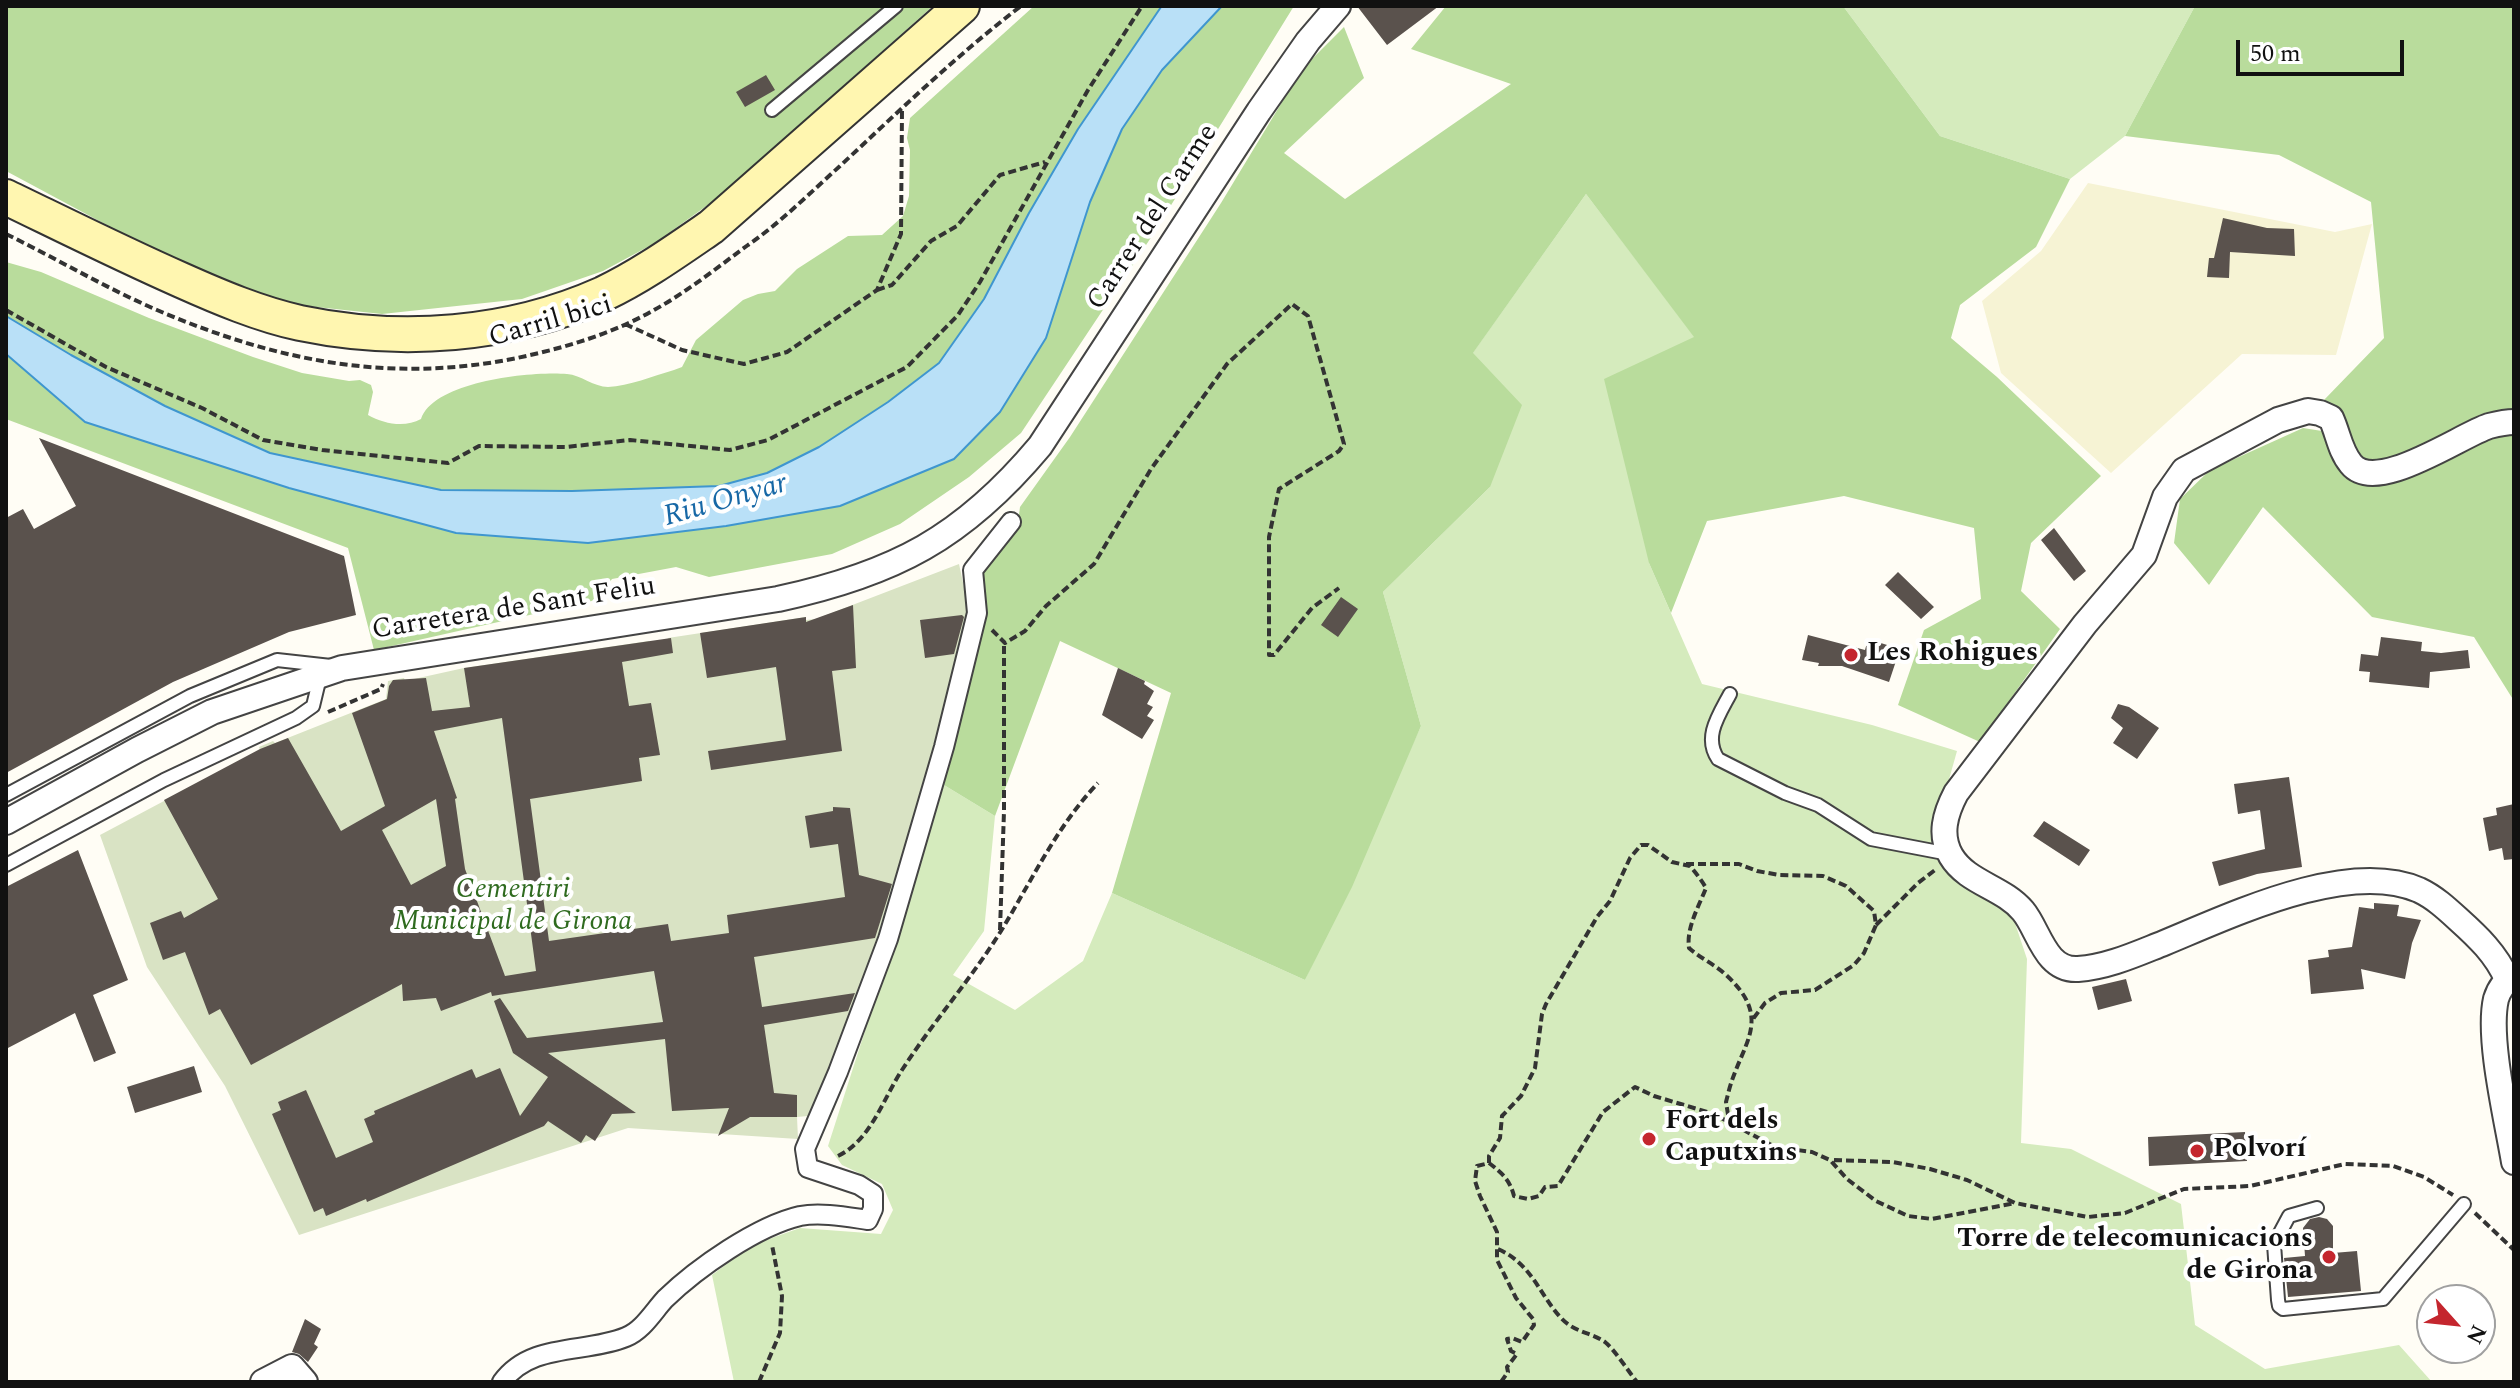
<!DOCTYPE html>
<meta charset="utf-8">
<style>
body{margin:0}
#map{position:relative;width:2520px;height:1388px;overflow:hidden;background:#fffdf5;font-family:Spectral,serif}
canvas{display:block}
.frame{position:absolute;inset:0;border:8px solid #111;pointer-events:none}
.north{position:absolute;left:2416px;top:1284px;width:80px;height:80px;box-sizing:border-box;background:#fff;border:2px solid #a0a0a0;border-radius:50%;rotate:117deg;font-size:22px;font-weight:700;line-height:32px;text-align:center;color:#111}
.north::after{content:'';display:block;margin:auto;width:28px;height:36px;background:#c4262e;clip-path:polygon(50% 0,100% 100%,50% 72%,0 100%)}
.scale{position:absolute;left:2236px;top:40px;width:168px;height:36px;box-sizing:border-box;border:4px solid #111;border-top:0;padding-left:10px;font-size:24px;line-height:28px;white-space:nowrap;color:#111;-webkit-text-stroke:6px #fff;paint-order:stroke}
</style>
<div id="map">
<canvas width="2520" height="1388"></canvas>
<div class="frame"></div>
<div class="north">N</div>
<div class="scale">50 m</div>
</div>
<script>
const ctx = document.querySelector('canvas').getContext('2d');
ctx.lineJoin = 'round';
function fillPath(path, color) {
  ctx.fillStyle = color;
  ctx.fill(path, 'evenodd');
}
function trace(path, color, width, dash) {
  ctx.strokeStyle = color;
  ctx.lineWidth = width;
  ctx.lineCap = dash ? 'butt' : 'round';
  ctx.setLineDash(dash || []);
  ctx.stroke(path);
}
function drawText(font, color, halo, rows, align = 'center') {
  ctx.font = font + ' Spectral,serif';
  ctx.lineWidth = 8;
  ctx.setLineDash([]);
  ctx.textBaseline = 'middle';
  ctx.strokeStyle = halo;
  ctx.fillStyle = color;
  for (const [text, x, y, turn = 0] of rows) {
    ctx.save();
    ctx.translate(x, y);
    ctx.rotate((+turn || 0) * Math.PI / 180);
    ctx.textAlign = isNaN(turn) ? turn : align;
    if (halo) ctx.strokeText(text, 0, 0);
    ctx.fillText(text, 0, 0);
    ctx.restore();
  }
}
const farmland = new Path2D(`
 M2088,183L2335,232L2372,224L2336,355L2242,354L2111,473L2001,373L1982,301L2041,251Z`);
const green = new Path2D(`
 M1843,6H2195L2125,136L2070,179L1940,136Z
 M1586,194L1695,337L1649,563L1702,684L1872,725L1957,751L1934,833L1939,861L2011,911L2027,959L2021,1143L2071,1149L2181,1204L2195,1325L2265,1369L2399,1345L2432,1382H734L712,1275L752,1245L800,1228L881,1234L893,1210L882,1184L842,1165L828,1146L944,785L995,816L984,931L953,975L1015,1010L1083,961L1112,893L1305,980L1421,726L1383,592L1490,487L1472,354Z`);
const forest = new Path2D(`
 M6,6H933L716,199L655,243L603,271L522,299L382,314L288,304L157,252L6,171Z
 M1034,6H1162L1078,129L1029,213L984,299L939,363L888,402L819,447L767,473L719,486L572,491L441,490L270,453L165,406L71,355L6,316V262L41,272L149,318L253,357L302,373L349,381L360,380L371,385L373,392L368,415C384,424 405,428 421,419C434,381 532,371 567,374C581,375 594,387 608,387C629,386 653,376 674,370L682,367L696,340L743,300L758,294L775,291L797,269L848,236L882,235L903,216L909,196L910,150L907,138L910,118Z
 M1222,6H1294L1152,236L1021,433L969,477L900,524L832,554L709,577L676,567L612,579L596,600L374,650L348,548L6,419V354L86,422L289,488L456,533L954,459L1000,412L1046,338L1090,202L1122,129L1162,70Z
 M1446,6H1843L1940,136L2070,179L2036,247L1960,305L1951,338L1997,377L2101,476L2031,543L2021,591L2060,629L1980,742L1898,705L1924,630L1981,599L1974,528L1844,496L1707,521L1671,613L1649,563L1604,379L1694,337L1586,194L1473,353L1522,405L1490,487L1383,592L1421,726L1352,887L1305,980L1112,893L1171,693L1060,641L995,816L944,785L984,607L978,571L1018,522L1020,507L1070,437L1221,203L1302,69L1344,27L1364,78L1284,153L1345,199L1511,84L1411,49Z
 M2195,6H2514V413L2388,464L2365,465L2355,455L2324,400L2384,338L2371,202L2279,155L2125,136Z
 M2303,428L2322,431L2344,471L2363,485L2426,466L2494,434L2514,431V701L2474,637L2372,617L2263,507L2209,585L2174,543L2180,499L2210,470Z`);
const cemetery = new Path2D(`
 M959,564L970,615L969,622L882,940L816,1105L808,1116L797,1117L798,1139L628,1128L299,1235L225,1086L147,967L100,835L260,750L259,747L273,741L275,743L386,699L388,681L404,678L405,681L464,668L649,641L650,644L667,641L668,638L806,617V620L816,619Z`);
const water = new Path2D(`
 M1222,6L1162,70L1122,129L1090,202L1046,338L1000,412L954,459L840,506L726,526L588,543L456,533L289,488L85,422L6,354V316L71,355L165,406L270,453L441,490L572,491L719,486L767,473L819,447L888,402L939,363L984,299L1029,213L1078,129L1161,7Z`);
const building = new Path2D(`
 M1357,6H1439L1387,45Z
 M766,75L775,90L745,107L736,92Z
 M2223,218L2267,228L2294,229L2295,256L2230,252L2229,278L2207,277L2209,258H2214Z
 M39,438L344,556L356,615L289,632L173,682L6,773V518L23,509L34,529L76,506Z
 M2054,528L2086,571L2074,581L2041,540Z
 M1898,572L1934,607L1921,619L1885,585Z
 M1341,597L1358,609L1338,637L1321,625Z
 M853,605L856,668L832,671L842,751L711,770L708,751L786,740L776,667L707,678L700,633L806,617V622Z
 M962,615L964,617L954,654L925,658L920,620Z
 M1808,635L1865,650L1868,639L1900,649L1889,682L1842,666H1818L1819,663L1802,660Z
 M2381,637L2422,642L2421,651L2441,653L2468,650L2470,668L2430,672L2429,688L2369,682L2370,672L2359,671L2361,654L2378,656Z
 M671,638L673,653L622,662L629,706L651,703L660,755L639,758L642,781L530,799L549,941L668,924L671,941L729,933L727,915L845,897L838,844L810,848L805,816L833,811V807L850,808L859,875L892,884L875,938L754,957L762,1007L855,993L848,1011L764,1025L774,1093L797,1095V1117H750L718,1136L729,1108L672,1111L665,1039L548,1053L636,1113L612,1114L595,1141L586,1135L581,1143L548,1121L544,1126L367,1202L366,1199L326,1216L323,1208L314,1212L272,1114L281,1110L278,1102L306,1090L336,1158L373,1142L364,1119L375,1114L374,1111L472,1069L476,1078L500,1068L520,1116L548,1077L513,1053L494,1001L500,998L527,1038L663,1022L654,971L492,996L491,992L441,1011L436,998L403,1001L402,984L251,1065L220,1009L209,1015L185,952L163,960L150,923L181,911L184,918L218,899L164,800L260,749L288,738L341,831L385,806L352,713L387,699L389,686L393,680L426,678L432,711L470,707L464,668ZM502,718L536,971L505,976L465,869L455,799L457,798L434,731ZM436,799L446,866L411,885L382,830Z
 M1118,668L1145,681L1144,684L1154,691L1147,704L1153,707L1147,716L1154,720L1142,739L1102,715Z
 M2118,704L2129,707L2159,728L2137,759L2113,743L2123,728L2111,718Z
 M2289,777L2302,867L2257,874L2219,886L2212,862L2265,849L2260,810L2238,814L2234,784Z
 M2514,804V859L2504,860L2502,848L2489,851L2483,818L2497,815L2496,808Z
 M2044,821L2090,850L2079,866L2033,836Z
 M78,850L128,980L93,995L116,1053L94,1062L75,1013L6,1049V887Z
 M2374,903L2399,905L2397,916L2421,920L2412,943L2405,979L2361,969L2364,989L2311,994L2308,960L2329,957L2328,950L2352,947L2359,907L2374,909Z
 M2126,979L2132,1001L2098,1010L2092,987Z
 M194,1066L202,1092L135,1113L127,1087Z
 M2245,1132L2247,1161L2149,1166L2148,1137Z
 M2319,1217L2327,1219L2333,1226V1253L2357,1251L2361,1291L2288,1297L2284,1258L2305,1256L2303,1228L2310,1219Z
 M305,1319L321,1329L314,1344L318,1347L308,1362L299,1354L292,1352Z`);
const path = new Path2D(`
 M6,234C57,259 106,288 157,310C276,361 390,384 517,358C564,348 612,334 654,310C687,292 718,267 748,245C780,223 811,192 840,166C899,111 957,55 1021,6
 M877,290L892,285L931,241L957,226L1000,175L1045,162
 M6,310L106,367L202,408L263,440L322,450L448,463L479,446L566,447L630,440L730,450L768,440L907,367L958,315L980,282L1088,90L1142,6
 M625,324L682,350L744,364L787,352L877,290L901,234L902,109
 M992,630L1005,643L1025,631L1046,606L1094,564L1151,469L1227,364L1292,304L1308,316L1344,444L1339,451L1279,489L1269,537V655H1274L1312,608L1339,588
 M328,712L381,689L383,684
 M1686,864H1739L1757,871L1779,875L1823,876L1846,886L1874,911L1876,925L1864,953L1854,965L1815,990L1781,993L1765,1003L1753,1019
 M1876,925L1918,883L1935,870
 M1000,930L1004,811V643
 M838,1156C871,1140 883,1099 902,1070C933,1022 971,979 1001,931C1032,880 1057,826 1098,783
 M1834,1160L1893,1162L1930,1169L1967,1180L2015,1203L2088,1217L2125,1213L2184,1189L2250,1186L2345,1164L2393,1166L2424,1177L2453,1195
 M1489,1163V1156L1500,1138L1502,1116L1521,1096L1535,1068L1542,1014L1546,1004L1597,917L1610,901L1630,858L1641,845H1648L1672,862L1690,866C1696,873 1702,881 1706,888C1699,906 1686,928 1689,948C1700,958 1714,964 1725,974C1776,1020 1740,1044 1728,1094L1726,1102L1729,1121
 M2475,1213L2514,1250
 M1498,1249C1532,1264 1539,1294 1561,1318C1575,1333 1591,1332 1605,1342C1615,1350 1628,1371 1637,1382
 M759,1382L780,1333L782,1296L772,1245
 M1501,1382L1508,1372L1507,1367L1517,1354L1511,1351L1507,1339L1512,1338L1522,1342L1534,1325L1533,1319L1516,1298L1497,1260V1232L1480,1196L1475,1181L1477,1166L1489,1163C1502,1173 1510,1180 1514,1196L1528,1199L1539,1196L1545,1187L1558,1186L1603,1112L1635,1087L1654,1096L1714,1114L1775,1147L1812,1152L1830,1160L1847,1179L1876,1201L1908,1216L1932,1219L2015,1203`);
const service = new Path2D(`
 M772,110L896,6
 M1730,694C1719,715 1703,737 1718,759L1785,793L1818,805L1871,839L1949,854
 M6,795L190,696L277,660L331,666
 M6,865L164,780L296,718L313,706L320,677
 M2317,1208L2289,1216L2274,1244L2278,1300L2279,1306L2283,1309L2383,1299L2464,1204`);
const pedestrian = new Path2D(`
 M502,1382C531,1342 585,1354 626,1337C643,1330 653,1312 665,1299C697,1268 757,1226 800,1216C821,1212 847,1217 868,1220L873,1209V1194L859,1185L808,1168L805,1149L838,1072L888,939L944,747L977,613L973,570L1011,522`);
const minor = new Path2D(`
 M6,822L137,750L212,712L342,668L778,599C894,574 963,538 1040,446L1259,111L1308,41L1338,6
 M2514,975C2505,981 2499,989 2496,999C2487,1038 2507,1120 2514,1162
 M2507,979C2496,954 2478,937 2458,919C2446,908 2434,897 2419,890C2348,859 2232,915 2164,943C2136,954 2108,967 2078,969C2045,971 2039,930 2023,911C2003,887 1967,883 1951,856C1939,835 1945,814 1956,793L2085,624L2144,555L2165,497L2184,470L2278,420L2308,411L2320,413L2331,418C2338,433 2340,451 2351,464C2376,495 2459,436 2489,426C2497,424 2506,422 2514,422
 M263,1382L292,1367L305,1382`);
const secondary = new Path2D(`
 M6,197C64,225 122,254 181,280C219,297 259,314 300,323C401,344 509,336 603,294C641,276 676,251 711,227L962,6`);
const markers = [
 [1851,655,8,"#c4262e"],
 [1649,1139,8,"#c4262e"],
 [2197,1151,8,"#c4262e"],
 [2329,1257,8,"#c4262e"]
];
const streetNames = [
 ["Carrer del Carme",1154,218,-57],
 ["Carril bici",551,323,-16],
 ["Carretera de Sant Feliu",514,610,-9]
];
const poiNames = [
 ["Les Rohigues",1867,655],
 ["Fort dels",1665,1123],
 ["Caputxins",1665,1155],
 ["Polvorí",2213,1151],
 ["Torre de telecomunicacions",2313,1241,"right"],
 ["de Girona",2313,1273,"right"]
];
const parkNames = [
 ["Cementiri",513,892],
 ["Municipal de Girona",513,924]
];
const waterNames = [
 ["Riu Onyar",726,502,-16]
];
fillPath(farmland, '#f6f3d4');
fillPath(green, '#d5ebbd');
fillPath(forest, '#b9dc9c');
fillPath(cemetery, '#d9e3c4');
fillPath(water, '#b9e0f7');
trace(water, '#3f96cf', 2);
fillPath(building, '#5a524d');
trace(service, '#444', 16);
trace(pedestrian, '#444', 22);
trace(minor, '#444', 28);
trace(secondary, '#333', 38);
trace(path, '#333', 4, [8, 4]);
trace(service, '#fff', 12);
trace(pedestrian, '#fff', 18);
trace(minor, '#fff', 24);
trace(secondary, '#fff6b0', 34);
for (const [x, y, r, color] of markers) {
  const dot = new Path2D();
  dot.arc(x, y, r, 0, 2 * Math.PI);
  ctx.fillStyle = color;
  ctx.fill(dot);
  trace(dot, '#fff', 3);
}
drawText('28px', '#111', '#fff', streetNames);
drawText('bold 28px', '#111', '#fff', poiNames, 'left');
drawText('italic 28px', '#2f6b1f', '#fff', parkNames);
drawText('italic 30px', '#1768a6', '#fff', waterNames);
</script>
